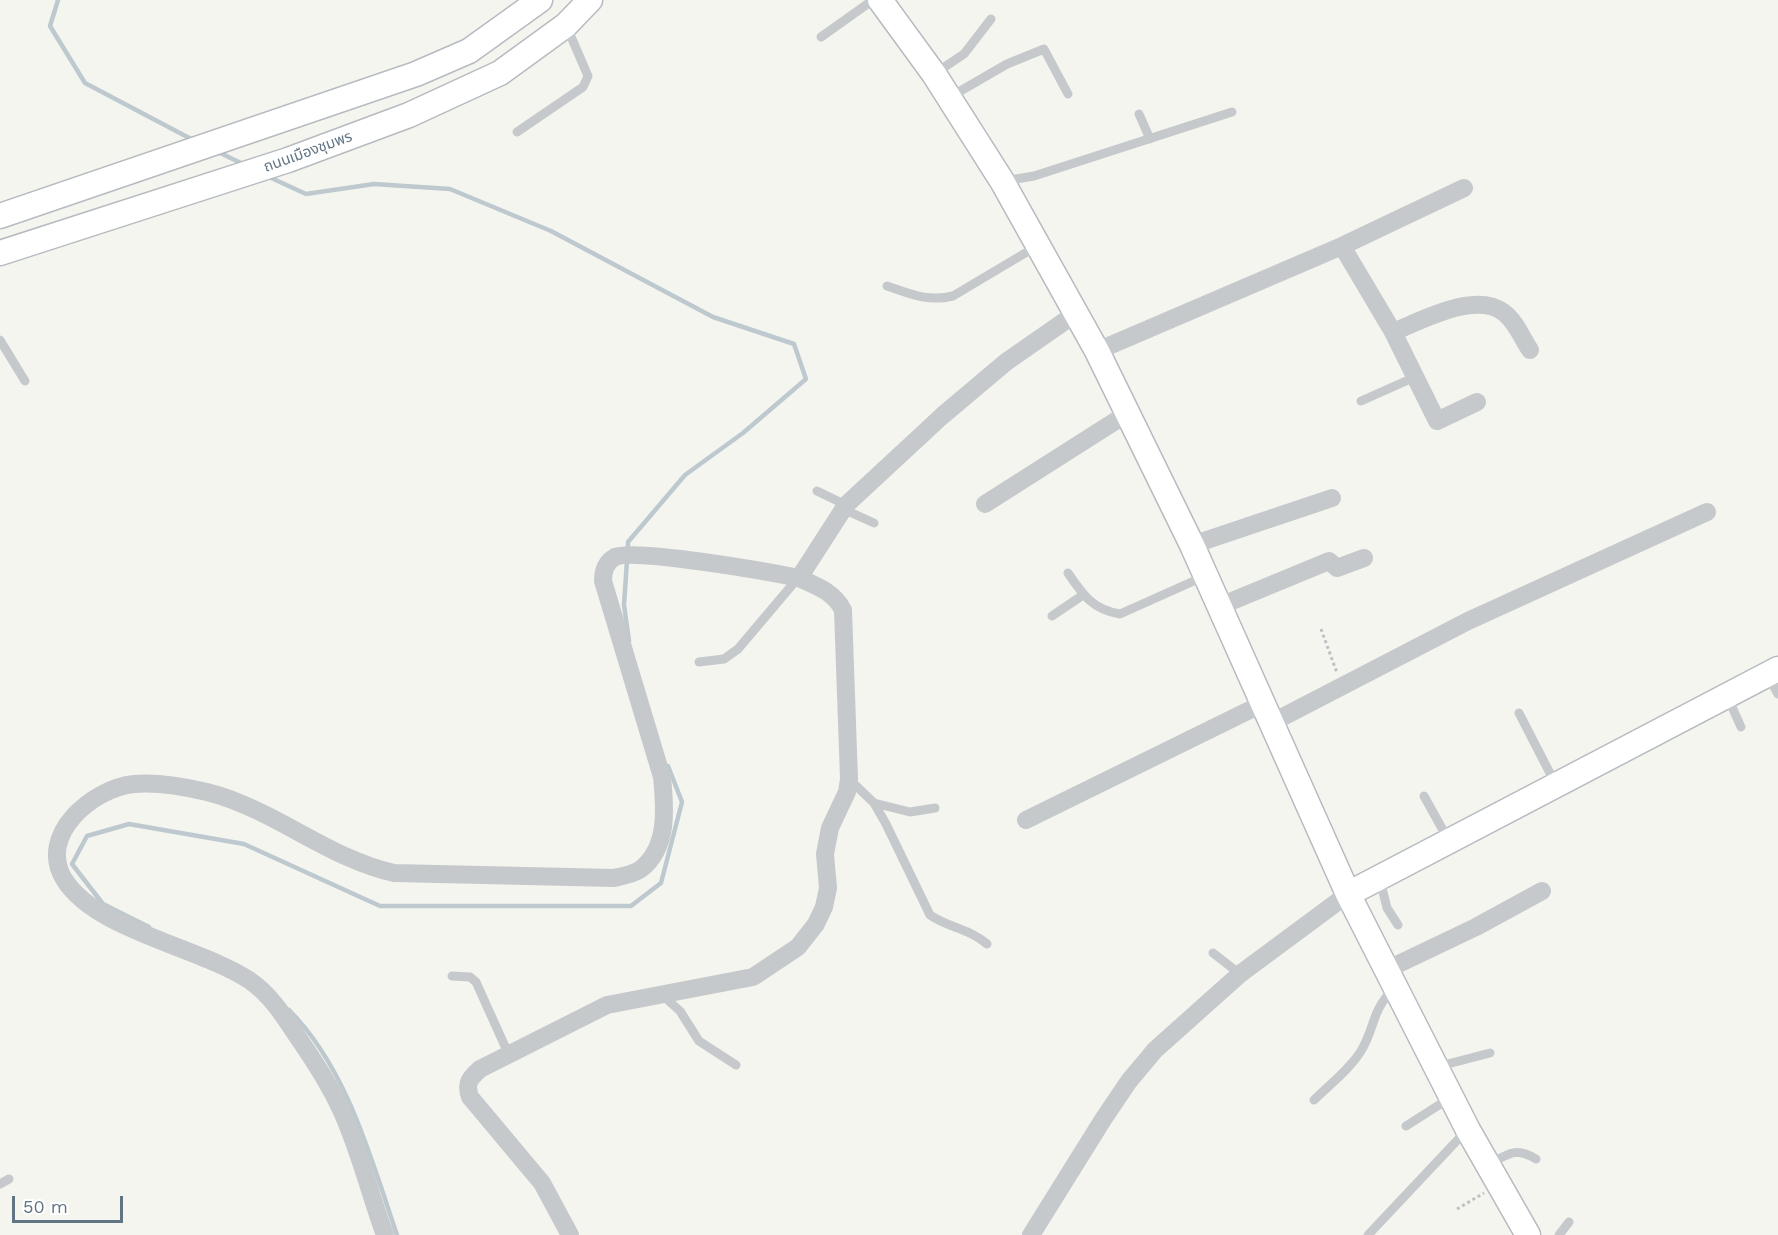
<!DOCTYPE html>
<meta charset="utf-8">
<style>
body{margin:0}
#map{position:relative;width:1778px;height:1235px;overflow:hidden;background:#f5f5f0;font-family:"Work Sans",sans-serif}
canvas{display:block}
.scale{position:absolute;left:12px;top:1196px;width:111px;height:27px;box-sizing:border-box;border:3px solid #617484;border-top:0;padding-left:8px;font-size:18px;line-height:21px;white-space:nowrap;color:#617484;-webkit-text-stroke:4px #fff;paint-order:stroke}
</style>
<div id="map">
<canvas width="1778" height="1235"></canvas>
<div class="scale">50 m</div>
</div>
<script>
const ctx = document.querySelector('canvas').getContext('2d');
ctx.lineJoin = 'round';
function trace(path, color, width, dash) {
  ctx.strokeStyle = color;
  ctx.lineWidth = width;
  ctx.lineCap = dash ? 'butt' : 'round';
  ctx.setLineDash(dash || []);
  ctx.stroke(path);
}
function drawText(font, color, halo, rows, align = 'center') {
  ctx.font = font + ' "Work Sans","Noto Sans Thai",sans-serif';
  ctx.lineWidth = 6;
  ctx.setLineDash([]);
  ctx.textBaseline = 'middle';
  ctx.strokeStyle = halo;
  ctx.fillStyle = color;
  for (const [text, x, y, turn = 0] of rows) {
    ctx.save();
    ctx.translate(x, y);
    ctx.rotate((+turn || 0) * Math.PI / 180);
    ctx.textAlign = isNaN(turn) ? turn : align;
    if (halo) ctx.strokeText(text, 0, 0);
    ctx.fillText(text, 0, 0);
    ctx.restore();
  }
}
const stream = new Path2D(`
 M58,0L50,26L85,83L195,141
 M216,151L243,164
 M267,176L306,194L374,184L450,189L551,231L713,317L794,344L806,379L743,433L685,475L628,542V551
 M627,560L624,605L629,641
 M149,927L103,904L72,864L87,836L129,824L244,844L380,906H631L661,883L682,802L668,766
 M289,1010C347,1068 371,1159 397,1235`);
const path = new Path2D(`
 M1321,629L1337,673
 M1457,1209L1484,1193`);
const lane = new Path2D(`
 M821,37L873,0
 M934,74L964,54L991,19
 M950,97L1007,64L1044,49L1068,94
 M1139,114L1150,139
 M517,132L583,87L588,76L566,25
 M1004,181L1034,176L1232,112
 M887,286C910,294 928,302 953,296L1037,246
 M0,340L25,381
 M1361,401L1415,377
 M817,491L846,505
 M843,509L874,523
 M1068,573C1083,595 1093,610 1120,614L1205,576
 M1052,616L1083,595
 M699,662L724,659L738,649L798,578
 M1768,676L1778,694
 M1728,698L1741,727
 M1519,713L1555,783
 M849,779L874,803L886,824L930,915C949,928 968,928 987,944
 M1424,796L1449,841
 M874,803L910,812L935,808
 M1380,880L1387,908L1398,925
 M1213,953L1240,974
 M452,976L470,977L476,982L508,1053
 M662,995L680,1011L699,1041L736,1065
 M1436,1067L1490,1053
 M1314,1100C1329,1085 1350,1069 1361,1051C1375,1028 1371,1012 1393,989
 M1406,1126L1450,1098
 M1490,1164C1509,1153 1517,1147 1536,1159
 M0,1184L9,1179
 M1368,1235L1466,1131
 M1559,1235L1569,1222`);
const street = new Path2D(`
 M1342,246L1393,332L1437,421L1477,402
 M1393,332C1421,321 1475,291 1503,312C1515,320 1522,338 1530,350
 M1097,351L1342,246L1464,188
 M985,504L1128,413
 M1192,545L1332,498
 M1220,606L1329,561L1337,568L1364,558
 M1273,722L1468,621L1707,512
 M1026,820L1264,703
 M1388,969L1476,927L1542,891
 M385,1235C372,1200 363,1164 349,1129C337,1096 317,1065 297,1036C284,1016 270,994 249,980C199,947 95,930 64,879C37,835 93,788 134,784C156,782 186,787 207,792C274,809 327,858 394,873L614,878C623,876 634,874 641,869C669,847 665,807 662,777L603,581C603,571 606,562 615,557C634,548 770,572 799,578L846,505L942,416L1006,362L1075,314
 M570,1235L542,1183L470,1097C465,1083 470,1078 480,1069L607,1005L753,977L798,947L816,924L824,907L828,888L825,854L830,828L847,792L849,779L843,610C834,592 817,586 799,578
 M1031,1235L1104,1118L1129,1081L1155,1050L1240,974L1348,894`);
const secondary = new Path2D(`
 M880,0L934,74L1002,181L1097,351L1192,545L1348,894L1468,1130L1528,1235
 M0,216L416,74L469,51L540,0
 M0,253L288,160L409,115L500,73L566,25L590,0
 M1348,894L1778,669`);
const streetNames = [
 ["ถนนเมืองชุมพร",308,152,-20]
];
trace(stream, '#bdc9ce', 4.5);
trace(secondary, '#b5bbbf', 27);
trace(path, '#bfc0c2', 3, [3, 3]);
trace(lane, '#c6c9cc', 9);
trace(street, '#c6c9cc', 18);
trace(secondary, '#fff', 24);
drawText('15px', '#617484', '#fff', streetNames);
</script>
